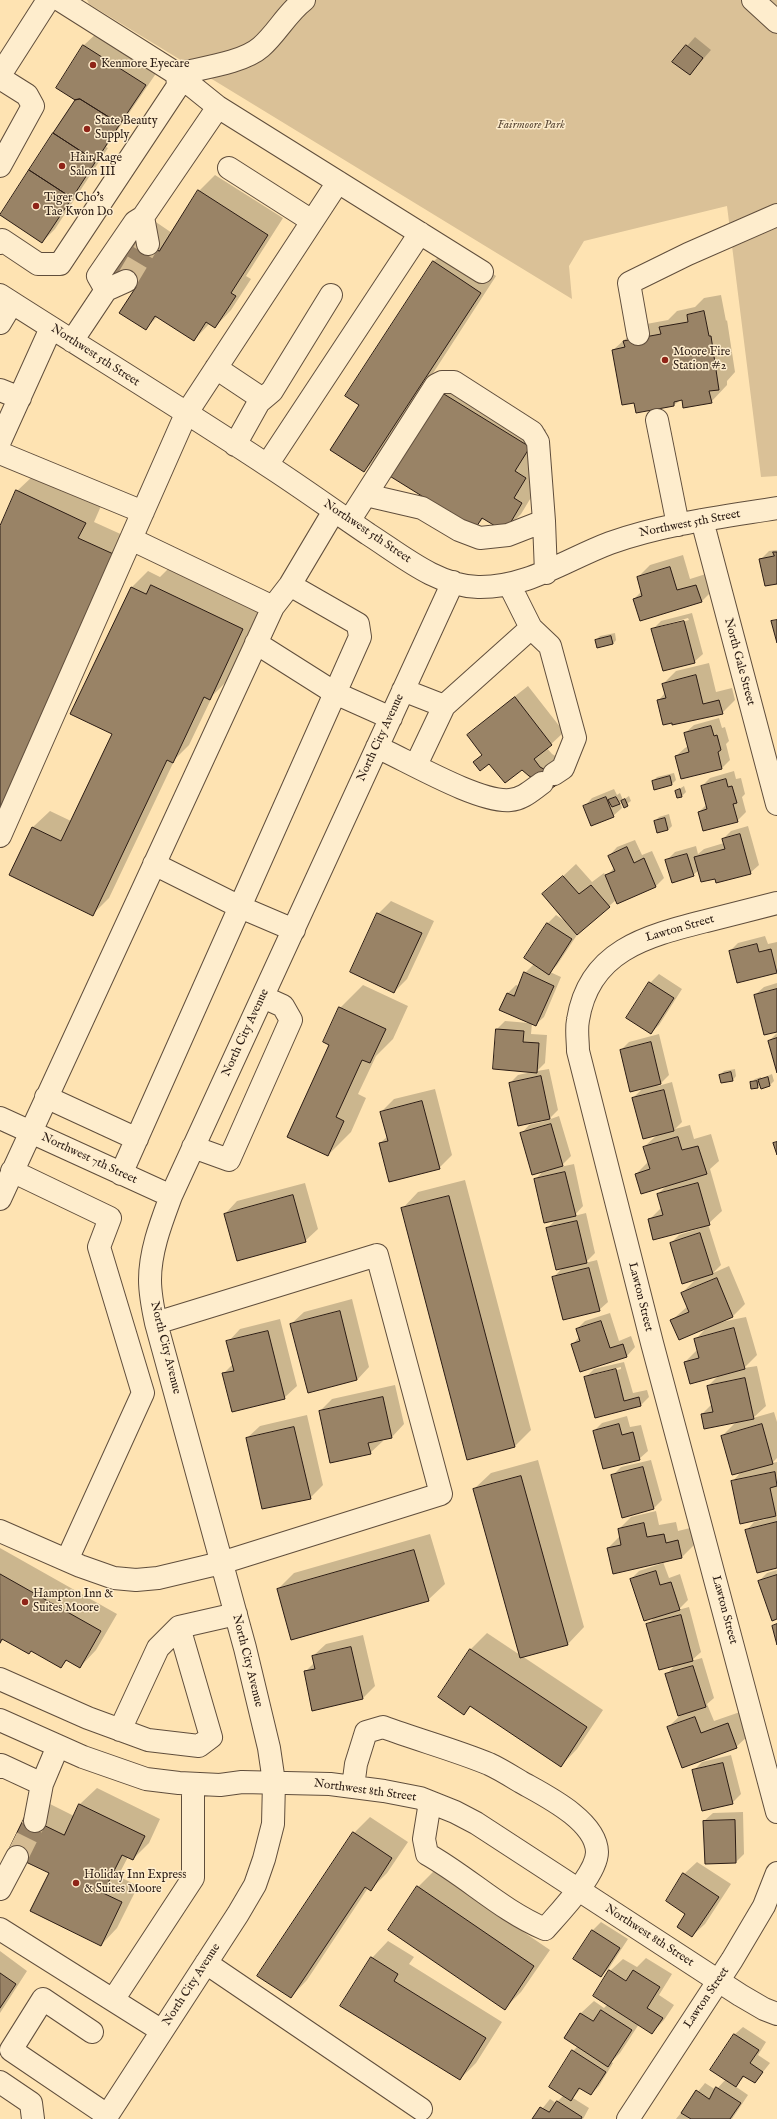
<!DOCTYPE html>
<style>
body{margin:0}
canvas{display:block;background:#fee3b2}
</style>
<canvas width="777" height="2119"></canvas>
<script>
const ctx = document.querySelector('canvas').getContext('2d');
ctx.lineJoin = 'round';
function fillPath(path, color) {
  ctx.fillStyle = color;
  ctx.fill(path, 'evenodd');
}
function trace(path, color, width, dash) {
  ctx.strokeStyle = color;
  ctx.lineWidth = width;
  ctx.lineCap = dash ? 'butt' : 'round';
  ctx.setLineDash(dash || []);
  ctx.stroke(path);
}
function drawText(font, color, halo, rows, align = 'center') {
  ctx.font = font + ' "IM FELL English",serif';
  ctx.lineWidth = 3;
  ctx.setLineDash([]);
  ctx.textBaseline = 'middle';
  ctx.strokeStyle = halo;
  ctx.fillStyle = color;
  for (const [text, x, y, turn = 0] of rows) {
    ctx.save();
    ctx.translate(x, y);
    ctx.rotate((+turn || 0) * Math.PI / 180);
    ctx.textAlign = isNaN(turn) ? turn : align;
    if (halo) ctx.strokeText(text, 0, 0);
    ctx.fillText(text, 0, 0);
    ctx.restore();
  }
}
const green = new Path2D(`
 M87,0H777V476L761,477L727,206L584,241L569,266L572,299L89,4Z`);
const shadow = new Path2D(`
 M97,33L157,72L106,147L108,148L55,229L42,242L76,99L57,88L84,45Z
 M695,37L711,50L690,74L673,62Z
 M215,175L283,218L246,276L251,279L231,310L215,327L210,323L194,340L158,316L145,329L137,287L150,218L172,233L199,191Z
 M450,246L496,276L380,455L364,471L360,405L433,262Z
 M721,295L726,321L727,320L735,372L727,381V385L711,402L682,399L674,405L635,402L613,350L641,325L668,320L677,311L695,307L704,298Z
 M457,375L546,430L530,455L541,461L529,481L538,486L521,514L504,531L484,518L475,527L440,392Z
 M34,475L101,506L94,522L136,541L0,832V528L17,491Z
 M777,550V583L760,560L769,551Z
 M683,555L690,579L709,573L714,589L701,602L634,599L642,591L638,577L650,565Z
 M168,569L259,613L226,682L213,695L189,745L175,759L109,898L93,914L10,875L33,827L50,811L71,821L113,734L71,714L132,587L148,571L160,577Z
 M692,613L703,654L694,662L652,630L661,621ZM688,618L689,620L661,628V626Z
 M615,633L616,640L613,644L596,640L600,636Z
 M709,663L716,692L732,688L735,700L722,713L658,701L665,693L663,684L676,671Z
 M528,686L564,732L547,748L552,754L575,767L563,779L522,768L483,754L469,735L481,723Z
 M719,718L722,728L725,727L729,741L726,744L730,760L722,768L676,756L685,748L689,746L685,733L694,725Z
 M734,771L736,779L741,778L745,794L742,797L746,812L737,821L699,812L707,804L702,786L710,778Z
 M674,773L676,780L672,784L653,781L657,777Z
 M684,786L686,792L682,796L676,791Z
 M614,789L617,795L620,793L623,800L629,796L631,801L624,806L622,800L620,802L622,808L613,816L584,807L592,798Z
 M669,814L672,826L668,830L658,832L655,821L659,817Z
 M748,826L759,865L750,873L716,878L699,870L693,875L666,861L675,852L696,846L698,854L704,849L724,843L723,839L731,831Z
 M635,840L642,855L652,851L664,878L656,886L618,902L616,900L579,932L557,965L550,972L561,977L544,1017L535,1025L532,1023L531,1034L547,1035L545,1063L537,1071L549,1069L558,1110L548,1120L559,1116L571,1156L560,1167L574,1164L583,1206L574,1216L586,1213L595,1253L585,1263L597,1260L608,1302L599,1310L553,1278L563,1267L547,1228L557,1219L535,1180L544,1170L521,1134L529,1125L545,1121L510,1083L518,1075L532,1072L494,1069L497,1029L505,1021L529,1023L501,1009L508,993L516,985L519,986L525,973L534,964L547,924L556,915L568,923L544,894L576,864L592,882L604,873L606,876L614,868L609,856L617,847Z
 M391,901L434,921L407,979L394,992L378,914Z
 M765,936L768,944L777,942V972L738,982L730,951L738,943Z
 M659,974L682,989L659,1025L651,1033L627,1018L650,983Z
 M777,983V1031L755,995L764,987Z
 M363,985L408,1006L393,1039L376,1056L358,1094L366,1098L351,1132L328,1155L330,1044L340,1008Z
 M777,1033V1070L769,1041Z
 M659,1034L669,1075L658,1086L672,1082L682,1122L675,1129L690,1125L694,1139L711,1134L719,1161L710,1169L722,1211L708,1224L721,1265L713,1273L729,1266L745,1304L733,1316L716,1323L746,1317L757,1355L744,1368L757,1366L766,1406L753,1418L774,1412L777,1422V1458L772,1463L777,1462V1514L774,1517L777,1516V1567L746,1531L754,1522L767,1519L766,1517L732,1482L742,1471L722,1436L736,1422L702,1414L712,1404L708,1386L719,1375L685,1362L698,1349L695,1340L707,1327L672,1320L688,1306L682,1293L697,1278L671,1243L679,1235L701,1228V1226L649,1220L662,1207L658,1194L667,1185L636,1174L649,1161L644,1147L657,1135L633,1098L644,1087L621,1050L629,1042Z
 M735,1069L736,1076L733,1080L720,1075L724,1071Z
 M772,1074L774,1081L770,1085L760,1084L758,1087L751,1083L755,1079L761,1077V1079Z
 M435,1089L452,1155L439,1168L380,1143L388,1136L381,1112L394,1099Z
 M465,1180L531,1430L515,1446L402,1209L418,1192Z
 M305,1183L318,1229L305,1241L225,1214L237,1201Z
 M352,1299L369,1367L357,1380L291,1324L304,1312Z
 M610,1313L619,1341L631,1336L635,1347L627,1356L581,1371L572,1345L579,1337L577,1329L585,1321Z
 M280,1319L297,1386L284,1398L223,1374L233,1364L228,1342L240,1329Z
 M624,1362L633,1393L647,1390L649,1397L641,1405L596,1417L585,1378L594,1369ZM621,1367V1369L594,1376V1374Z
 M395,1385L404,1424L392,1437L382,1439L383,1441L370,1453L320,1411L332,1399Z
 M307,1415L323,1485L310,1498L247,1438L260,1426Z
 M627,1416L630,1427L641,1425L648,1451L639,1459L594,1431L602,1423Z
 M538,1460L584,1627L568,1644L522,1656L603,1710L577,1749L561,1766L471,1706L464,1714L439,1697L471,1649L487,1633L520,1655L474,1489L491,1473Z
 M651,1460L662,1500L653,1509L612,1476L621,1467Z
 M656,1511L659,1525L676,1522L678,1531L690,1528L694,1545L681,1558L663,1562L669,1578L680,1574L688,1600L678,1610L689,1607L701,1652L691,1661L702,1658L714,1698L707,1704L714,1721L740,1712L749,1735L736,1747L668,1727L682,1714L666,1675L676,1664L647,1625L655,1617L631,1579L639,1571L663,1563L662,1562L608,1548L620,1536L619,1529L631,1517Z
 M430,1534L445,1584L428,1600L278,1589L294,1573Z
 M0,1548L117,1614L96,1650L80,1667L68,1660L61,1666L32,1650L4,1639L0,1643Z
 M777,1570V1618L759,1581L767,1573Z
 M363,1635L375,1686L363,1698L305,1672L315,1662L313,1656L326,1644Z
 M731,1755L741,1794L732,1803L694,1770L702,1762Z
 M97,1788L160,1819L149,1843L133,1859L128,1857L118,1876L138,1886L117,1928L101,1945L50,1873L8,1852L42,1800L74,1816L80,1804Z
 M743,1812L744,1854L736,1862L704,1821L713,1813Z
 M370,1817L408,1842L387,1873L370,1890L368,1888L307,1980L291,1997L354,1833Z
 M697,1862L731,1884L705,1924L692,1936L687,1913L684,1874Z
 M434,1871L550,1950L521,1992L505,2008L418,1887Z
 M601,1922L628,1939L609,1968L601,1976L574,1959L593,1930Z
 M388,1941L414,1957L409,1964L502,2022L476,2063L460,2079L372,1958Z
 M0,1951L27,1971L0,2013Z
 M646,1958L672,1974L659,1995L674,2005L664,2020L652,2033L639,2024L620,2053L611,2062L613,2063L599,2086L591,2094L581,2088L573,2098L589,2108L583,2119H534L550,2099L556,2103L564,2095L573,2051L578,2046L565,2038L581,2013L594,2001L604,2008L608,2004L610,1971L623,1959L637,1967Z
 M743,2027L766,2042L758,2055L770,2063L755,2082L745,2076L735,2086L748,2095L732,2119H676L705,2083L716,2090L726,2079L734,2035Z`);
const building = new Path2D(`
 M83,45L146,85L120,124L80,99L75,100L56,88Z
 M686,45L703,58L690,75L672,62Z
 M80,99L120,124L96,161L53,133L75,100Z
 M53,133L96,161L72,198L29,170Z
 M29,170L72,198L42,243L0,215Z
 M198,190L268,235L231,293L236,296L215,328L206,322L194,341L155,316L146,330L119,313L136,287L110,270L133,234L159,251Z
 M433,261L481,293L364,472L330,450L359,405L345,396Z
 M704,311L709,336H711L719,390L709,391L712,403L683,408L682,400L674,402V406L636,413L634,403L622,405L612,350L625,347L623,341L661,334L659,327L688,322L687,315Z
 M439,391L530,447L515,471L526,478L514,498L522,503L505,532L482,518L475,529L388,475Z
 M16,490L86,523L78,538L120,557L0,815V526Z
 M773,552H777V584L765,586L759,559L774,556Z
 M670,567L677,590L696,585L702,602L640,621L633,599L642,596L637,577Z
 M151,585L243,629L210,700L204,697L173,763L167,760L93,916L9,875L32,827L61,841L112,734L70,714L131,587L146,594Z
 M777,620V643L771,621Z
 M684,621L695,663L663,671L651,629Z
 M611,636L613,644L597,648L595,640Z
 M696,675L703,704L719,700L723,714L672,725V723L663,725L657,700L666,698L662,684Z
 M515,697L552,745L534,759L540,767L564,780L552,788L529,776L522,770L505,783L489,764L480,771L473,762L482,755L467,735Z
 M711,726L714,736L717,735L721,750L718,752L722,769L681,779L675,756L689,752L684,733Z
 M670,776L672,785L654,790L652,781Z
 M726,779L728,787L732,786L737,803L733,804L738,822L703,831L698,812L707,809L701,786Z
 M680,789L682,797L677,798L675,791Z
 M606,797L614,817L591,826L583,806Z
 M616,797L620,804L612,807L608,800Z
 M625,799L628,806L624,808L621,801Z
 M665,818L668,830L657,833L654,821Z
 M740,834L751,874L716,883L715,879L701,882L694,857L725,849L722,839Z
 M627,847L634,863L644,858L656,887L617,904L605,875L615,871L608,856Z
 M687,854L694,876L672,883L665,860Z
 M563,876L579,894L591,885L610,907L577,935L542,894Z
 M377,913L422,933L394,993L350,972Z
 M547,923L572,939L549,975L524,958Z
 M757,944L759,952L771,949L777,973L737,983L729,951Z
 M524,972L554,986L536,1026L499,1010L507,993L514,996Z
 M649,982L674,998L651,1034L626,1018Z
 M777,989V1032L764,1035L754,995Z
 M339,1007L386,1029L370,1063L362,1060L336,1117L344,1121L328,1156L287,1137L329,1045L323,1042Z
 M496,1029L524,1031L523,1042L539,1043L537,1073L493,1069Z
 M777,1038V1073L768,1041Z
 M651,1042L661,1084L630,1092L620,1050Z
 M731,1072L733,1081L721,1083L719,1075Z
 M541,1076L550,1119L518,1126L509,1083Z
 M768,1077L770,1086L761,1089L758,1080Z
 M757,1081L758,1088L751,1089L750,1082Z
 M664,1090L674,1131L643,1139L632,1098Z
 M422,1101L440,1169L389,1182L379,1143L388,1141L380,1112Z
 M551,1124L563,1166L532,1175L520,1133Z
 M678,1137L682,1150L698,1146L707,1174L641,1194L635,1174L650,1169L643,1147Z
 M777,1142V1155L773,1143Z
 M565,1172L576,1216L544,1223L534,1179Z
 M698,1183L710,1225L653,1240L648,1219L663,1215L657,1194Z
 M293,1195L306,1242L237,1261L224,1214Z
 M449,1196L515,1447L467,1460L401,1208Z
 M577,1221L587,1263L556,1270L546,1228Z
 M700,1233L713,1274L682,1284L670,1243Z
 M589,1268L600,1311L563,1320L552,1277Z
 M717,1278L733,1317L679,1340L670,1320L689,1312L681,1293Z
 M340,1311L357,1380L308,1393L290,1324Z
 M601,1321L610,1348L623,1344L627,1357L580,1372L571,1344L580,1341L576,1329Z
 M734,1328L745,1369L690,1384L684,1362L699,1358L694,1339Z
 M268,1331L285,1399L232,1412L222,1373L234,1371L226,1341Z
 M616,1369L624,1401L639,1397L641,1406L595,1418L584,1377Z
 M745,1378L754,1419L704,1429L701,1414L713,1412L707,1386Z
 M383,1397L392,1438L368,1443L371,1454L330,1463L319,1411Z
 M619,1424L622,1435L633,1432L640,1460L603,1469L593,1431Z
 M762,1424L773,1464L732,1475L721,1436Z
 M294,1427L311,1499L262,1509L246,1438Z
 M643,1467L654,1509L622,1518L611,1475Z
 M775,1472L777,1486L770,1488L776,1516L740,1524L731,1481Z
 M521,1476L568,1645L520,1658L473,1489Z
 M777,1522V1568L757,1573L745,1530Z
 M644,1523L647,1537L664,1534L666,1543L678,1540L682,1558L613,1574L607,1548L621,1545L618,1529Z
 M414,1550L429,1601L291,1640L277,1589Z
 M656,1571L660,1585L671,1582L680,1610L644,1621L630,1579Z
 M0,1574L101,1631L80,1668L66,1660L61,1668L31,1651L29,1654L2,1639L0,1643Z
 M777,1575V1619L772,1621L758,1581Z
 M681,1615L693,1661L659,1670L646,1624Z
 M777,1624V1645L772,1626Z
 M351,1647L363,1699L312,1711L304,1671L315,1669L312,1656Z
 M470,1649L587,1727L561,1767L470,1706L464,1715L438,1697Z
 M693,1666L706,1707L678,1716L665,1674Z
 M695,1717L701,1733L728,1723L737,1748L682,1768L667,1727Z
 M723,1763L733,1804L702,1811L692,1770Z
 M79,1804L145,1836L133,1860L122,1855L103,1893L122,1902L101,1946L30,1911L49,1873L7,1853L25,1816L64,1835Z
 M735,1820L736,1863L705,1864L703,1821Z
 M353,1832L392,1858L371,1891L365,1887L291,1998L257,1976Z
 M683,1873L719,1897L692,1937L677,1927L685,1914L666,1901Z
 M417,1886L534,1966L505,2010L388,1930Z
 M592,1930L620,1948L601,1977L573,1959Z
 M371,1957L398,1974L394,1981L486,2038L460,2080L340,2006Z
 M609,1970L626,1981L633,1970L660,1987L647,2008L663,2018L652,2034L593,1996Z
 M0,1973L16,1984L0,2008Z
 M601,2010L632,2030L608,2067L564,2038L580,2013L593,2021Z
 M734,2034L759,2050L750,2063L763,2072L755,2083L743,2076L736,2087L710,2070Z
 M572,2050L606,2072L591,2095L579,2088L571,2101L549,2087Z
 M716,2087L741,2103L730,2119H691L681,2113L696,2090L709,2099Z
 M557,2101L582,2117L581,2119H532L540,2107L549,2112Z`);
const minorTunnel = new Path2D(`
 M126,281L148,244
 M17,1857L35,1821`);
const minor = new Path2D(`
 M304,0C287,13 277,33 261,47C243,63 201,68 177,74L218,107L482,272
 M753,0L777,22
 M0,75L48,0
 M0,78L27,95L33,106L0,166
 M229,168L312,221
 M143,217L148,244
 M0,243L2,240L38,264H60L178,86L177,74L60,0
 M106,290L126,281
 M0,295C89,352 179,407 267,465C301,487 334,511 368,534C401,555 437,586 478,587C527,588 565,560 610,543C663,524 721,517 777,508
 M0,323L12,303
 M638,334L629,283L688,254L777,215
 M72,341L106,290L98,276L135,222L143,217L218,107
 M216,368L258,396L259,402L235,445
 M0,390L20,398
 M259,402L272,391L331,295
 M657,420L678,525
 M0,441L51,328
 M0,453L143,512
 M267,465L420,233
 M366,495L422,508L459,530L480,538L508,535L544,521
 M702,520L777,804
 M349,521L436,385L442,382H454L532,432L538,442L544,521L546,573
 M131,539L273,607
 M509,584L531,628L550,646L575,738L563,768L554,774
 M256,643L335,693L391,718
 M403,690L444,706L531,628
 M377,747C408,761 479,803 510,800C523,799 532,790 542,783
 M416,765L444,706
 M0,836L186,414L338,182
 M154,864L240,907L294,930
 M777,903C753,909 730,915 706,921C647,936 589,950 578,1020C576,1030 578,1041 578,1051L652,1343L777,1812
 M46,1097L137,1139
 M0,1118L171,1196
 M193,1147L229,1160L291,1020L283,1006L263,997
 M12,1171L110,1218L99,1247L143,1393L67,1560
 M121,1174L360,637L358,624L290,585
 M0,1199L273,607L290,585L334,511
 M0,1531L80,1566L114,1578L136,1580L158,1578L221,1563L441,1494L377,1255L156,1323
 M0,1679L88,1718L148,1740L199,1746L211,1737L179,1627L236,1614
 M0,1720L83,1757L146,1779L179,1783L220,1785L242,1782L330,1784L384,1791L420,1798L455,1812L476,1823L740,1995L764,2009L777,2014
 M120,1730L158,1648L179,1627
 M0,1767L1,1765L42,1784L58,1746
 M353,1787L356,1764L366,1732L383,1727C418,1740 455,1750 489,1764C500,1769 511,1776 521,1782C544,1795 596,1820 597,1852C597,1874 559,1913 545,1929C502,1911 468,1877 427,1854L424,1839L430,1802
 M35,1821L42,1784
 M0,1889L17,1857
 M0,1929L162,2031
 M206,1963L421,2109
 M113,2000L193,1878V1784
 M92,2032L43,1999L11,2050L107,2115
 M0,2082L31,2103L33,2119
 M105,2119L238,1914L255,1885L264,1859L273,1824L274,1782L269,1748L245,1648L156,1323C153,1309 150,1294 150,1280C150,1251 161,1223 171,1196L453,582
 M628,2119L732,1960L764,1906L777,1873`);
const markers = [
 [93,65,4,"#8f2418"],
 [87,129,4,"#8f2418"],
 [62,166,4,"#8f2418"],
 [36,206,4,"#8f2418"],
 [665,360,4,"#8f2418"],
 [25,1602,4,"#8f2418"],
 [76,1883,4,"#8f2418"]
];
const poiNames = [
 ["Kenmore Eyecare",101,65],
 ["State Beauty",95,122],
 ["Supply",95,136],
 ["Hair Rage",70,159],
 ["Salon III",70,173],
 ["Tiger Cho's",44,199],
 ["Tae Kwon Do",44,213],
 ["Moore Fire",673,353],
 ["Station #2",673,367],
 ["Hampton Inn &",33,1595],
 ["Suites Moore",33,1609],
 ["Holiday Inn Express",84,1876],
 ["& Suites Moore",84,1890]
];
const parkNames = [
 ["Fairmoore Park",531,126]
];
const streetNames = [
 ["Northwest 5th Street",95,356,33],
 ["Northwest 5th Street",690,524,-11],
 ["Northwest 5th Street",367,532,34],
 ["North Gale Street",739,662,75],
 ["North City Avenue",381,738,-65],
 ["Lawton Street",680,929,-16],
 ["North City Avenue",246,1033,-65],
 ["Northwest 7th Street",89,1159,25],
 ["Lawton Street",640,1297,76],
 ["North City Avenue",165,1348,76],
 ["Lawton Street",724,1610,75],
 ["North City Avenue",247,1661,76],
 ["Northwest 8th Street",365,1791,8],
 ["Northwest 8th Street",649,1936,33],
 ["North City Avenue",192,1985,-57],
 ["Lawton Street",707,1998,-56]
];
fillPath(green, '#dac197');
fillPath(shadow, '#0003');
fillPath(building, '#998366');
trace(building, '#2b1c14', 1);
trace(minorTunnel, '#d4bb92', 22, [22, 11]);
trace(minor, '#604e3c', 24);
trace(minor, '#feedcd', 22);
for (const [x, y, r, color] of markers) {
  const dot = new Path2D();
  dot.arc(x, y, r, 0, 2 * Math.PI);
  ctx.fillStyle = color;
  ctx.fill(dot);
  trace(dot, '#feedcd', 1.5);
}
drawText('12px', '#2b1c14', '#feedcd', poiNames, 'left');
drawText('italic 12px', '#604e3b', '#feedcd', parkNames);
drawText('12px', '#2b1c14', '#feedcd', streetNames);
</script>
